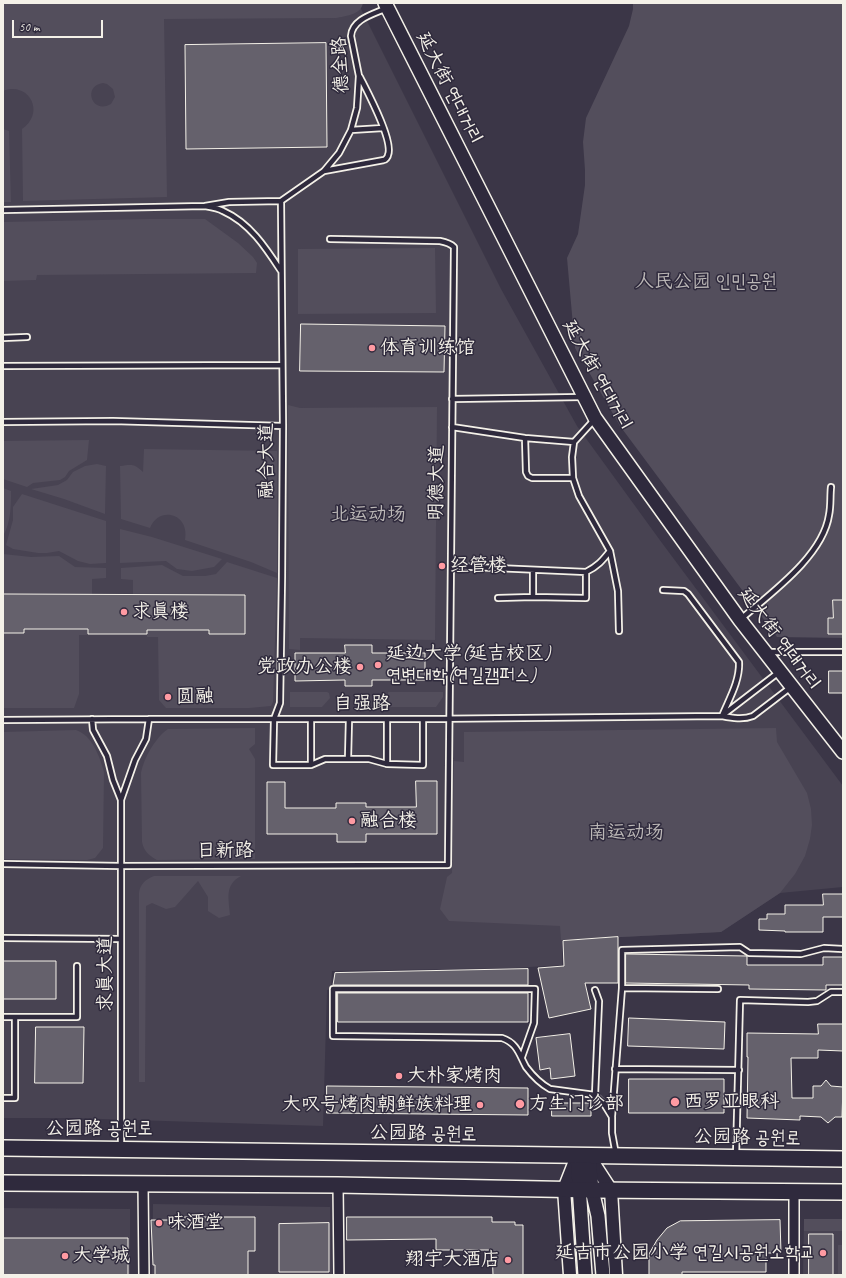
<!DOCTYPE html>
<meta charset="utf-8">
<style>
body{margin:0}
#map{position:relative;width:846px;height:1278px;overflow:hidden;background:#3b3647;font-family:Caveat,sans-serif}
canvas{display:block}
.frame{position:absolute;inset:0;border:4px solid #f4f1e8;pointer-events:none}
.scale{position:absolute;left:12px;top:20px;width:91px;height:18px;box-sizing:border-box;border:2px solid #f4f1e8;border-top:0;padding-left:5px;font-size:12px;line-height:14px;white-space:nowrap;color:#f4f1e8;-webkit-text-stroke:3px #2f2a3d;paint-order:stroke}
</style>
<div id="map">
<canvas width="846" height="1278"></canvas>
<div class="frame"></div>
<div class="scale">50 m</div>
</div>
<script>
const ctx = document.querySelector('canvas').getContext('2d');
ctx.lineJoin = 'round';
function fillPath(path, color) {
  ctx.fillStyle = color;
  ctx.fill(path, 'evenodd');
}
function trace(path, color, width, dash) {
  ctx.strokeStyle = color;
  ctx.lineWidth = width;
  ctx.lineCap = dash ? 'butt' : 'round';
  ctx.setLineDash(dash || []);
  ctx.stroke(path);
}
function drawText(font, color, halo, rows, align = 'center') {
  ctx.font = font + ' Caveat,"LXGW WenKai TC","Poor Story",sans-serif';
  ctx.lineWidth = 3;
  ctx.setLineDash([]);
  ctx.textBaseline = 'middle';
  ctx.strokeStyle = halo;
  ctx.fillStyle = color;
  for (const [text, x, y, turn = 0] of rows) {
    ctx.save();
    ctx.translate(x, y);
    ctx.rotate((+turn || 0) * Math.PI / 180);
    ctx.textAlign = isNaN(turn) ? turn : align;
    if (halo) ctx.strokeText(text, 0, 0);
    ctx.fillText(text, 0, 0);
    ctx.restore();
  }
}
const built = new Path2D(`
 M3,3H358L501,289L577,426L662,543L843,786V887L780,893L721,932L562,940V965L513,968L332,971L331,989L327,990L323,1126L70,1118H3Z
 M153,1204L330,1207L332,1275H152Z
 M3,1208L130,1209V1275H3Z
 M804,1219H843V1275H803Z`);
const green = new Path2D(`
 M3,3H363C361,15 345,16 336,18L164,19L167,197L23,201L22,129C46,113 29,81 3,91ZM103,83L107,84L113,89L115,97L111,104C92,115 82,86 103,83Z
 M633,3H843V638L777,637L620,426L575,348L567,258L578,234L585,185V170L583,142L586,118L629,26L633,9Z
 M3,129L9,131L11,202H3Z
 M149,219H205L238,243L253,257L257,263L256,273L37,275L36,280L3,281V222Z
 M435,248L436,313L298,314V249Z
 M288,405L300,408L437,407L435,640L300,638V650L289,649Z
 M89,440L87,460L69,471L65,477L60,480L33,483L27,487L3,479V441Z
 M144,449L277,451V573L251,562L185,540C190,512 158,506 150,528L121,519L120,466C132,464 135,464 143,472Z
 M97,464L106,466L105,514L64,499L31,489L58,485L67,480L73,472L85,466Z
 M3,488L11,491C11,506 11,522 3,536Z
 M22,494L106,521V563L90,564L78,561L59,551L47,553H38L13,549L6,545L13,520V507Z
 M120,529L152,537L222,559L214,567L192,571L177,569L166,561L120,563Z
 M3,554L31,557L59,556L75,567L106,568V578L92,579V594H3Z
 M227,562L277,578L273,702L271,706L249,708H166L159,700L158,637H147V630H209V634H245V595H133V580L121,579V568L162,565L183,576H205L216,574Z
 M24,629H88V635H79V694L74,708H3V633Z
 M290,692H327L329,693L330,698L322,707H290Z
 M388,692H443V697L436,707H390L389,705Z
 M255,728V744L249,749L255,759V859L157,860C148,855 144,851 142,842L141,773C144,758 155,738 168,729Z
 M776,728L777,742L807,793L811,809L812,825L810,839L805,856L795,874L780,893L721,932L561,940L560,926L449,921L440,909L447,877L452,873L454,761L464,762V732Z
 M76,730C92,735 100,757 104,772L103,848L95,858L87,860L3,859V732Z
 M154,876H241C224,885 229,899 230,915L219,918L208,911V897L198,881L175,907L166,909L152,903L146,906L145,1082H139V893C140,884 146,879 154,876Z
 M804,1219H843V1231H804Z
 M838,1245H843V1275H838Z`);
const building = new Path2D(`
 M326,43L327,147L186,149L185,45Z
 M301,324L445,326L444,372L300,371Z
 M3,594L245,595V634H209V630H147V634H88V629H24V633H3Z
 M833,600H843V634H828V618H833Z
 M345,645H372V653H425V680H372V686H345V680L295,681V653H345Z
 M829,671H843V693H829Z
 M416,781H437V834H366V842H337V834H267V782H285V808H336V803H366V807H416Z
 M823,894H843V917H823V932H785V931L759,930V919H767V914H785V905H823Z
 M618,937V983H585L591,1009L549,1018L538,968L564,966L563,941Z
 M626,954L747,956V965H823V957H843V985H826V990L749,989V985L626,983Z
 M3,961H56V999H3Z
 M528,969V985H333L335,973Z
 M338,993H528V1022H338Z
 M629,1018L725,1022L724,1049L628,1046Z
 M818,1024H843V1051L818,1050V1058H791L792,1098H813V1086H821L826,1080L831,1086L843,1087L842,1117H835L828,1123L821,1117L800,1116V1120L747,1118L748,1057H747V1033L818,1034Z
 M36,1027H84L83,1083H35Z
 M570,1034L575,1076L551,1079L550,1068L540,1070L536,1038Z
 M629,1079H724V1113H629Z
 M327,1086L528,1088V1115L327,1113Z
 M552,1103H591V1116H552Z
 M173,1217H255V1251H248V1275H155V1265H153L151,1220H173Z
 M347,1217H492V1222H515V1225H523V1275H493L492,1250H436V1239L347,1240Z
 M780,1220L781,1253H766V1272H682V1275H649V1254L657,1240L667,1228L680,1221Z
 M329,1223V1272H279V1224Z
 M809,1234H833V1275H809Z
 M3,1238H128V1275H3Z`);
const service = new Path2D(`
 M351,130L383,128
 M324,171L384,160C385,160 388,157 388,155C394,141 367,91 360,77
 M281,201L283,426L282,577L280,703L274,719L273,765H311L325,759H369L387,764L423,765V719
 M205,206L229,202L281,201L324,171L339,153L351,130L357,108L359,76L351,36C352,19 374,14 387,8
 M3,210L205,206C211,207 218,208 223,211C250,223 266,248 281,271
 M3,338L27,337
 M3,366L281,365
 M452,399L583,397
 M594,420L574,442L572,457L573,478L579,496L610,551L618,591L619,631
 M3,422L113,421L283,426
 M452,427L525,438L574,442
 M525,438L526,472L528,476L532,478H573
 M451,566L586,572C598,566 602,561 610,551
 M663,590L684,591L688,594L739,662C740,681 729,699 722,716
 M533,597L586,598V572
 M498,598L533,597V570
 M741,619C771,593 823,556 829,515C831,506 830,496 831,487
 M768,652H843
 M723,715L779,672
 M92,719L93,730L107,756L113,780L121,800
 M3,720L149,719H423L722,716C732,718 743,720 753,716L791,687
 M348,759L349,719
 M387,764V719
 M311,765V719
 M3,864L121,866L448,865L454,247C450,243 445,242 440,241L330,239
 M3,938L121,939
 M622,988L718,989
 M595,990L599,1001L595,1095
 M3,1017H77V966
 M522,1057L534,1023L535,989H333V1036L502,1038C517,1043 519,1054 526,1067C532,1075 541,1084 550,1089L595,1095L604,1104L612,1117V1133L616,1155
 M615,1069L739,1070
 M3,1098H15V1017
 M612,1116L622,988V950L740,947L749,953L801,954L824,948L843,949
 M121,1147V800L135,760L146,739L149,719
 M736,1156L740,1000L808,1002L817,1001L831,992H843`);
const minor = new Path2D(`
 M143,1184L144,1275
 M338,1185L339,1275
 M794,1275V1191`);
const tertiary = new Path2D(`
 M589,1156L611,1190L616,1275
 M570,1275L564,1189L577,1156`);
const secondary = new Path2D(`
 M385,3L595,418L740,620L843,752
 M577,1156L585,1275
 M589,1156L592,1190L598,1216L603,1275`);
const primary = new Path2D(`
 M3,1148C283,1150 563,1156 843,1159
 M3,1183L338,1185L592,1190L843,1192`);
const markers = [
 [372,348,4,"#ff9aa2"],
 [442,566,4,"#ff9aa2"],
 [124,612,4,"#ff9aa2"],
 [378,665,4,"#ff9aa2"],
 [360,667,4,"#ff9aa2"],
 [168,697,4,"#ff9aa2"],
 [352,821,4,"#ff9aa2"],
 [399,1076,4,"#ff9aa2"],
 [675,1102,5,"#ff9aa2"],
 [520,1104,5,"#ff9aa2"],
 [480,1105,4,"#ff9aa2"],
 [159,1223,4,"#ff9aa2"],
 [823,1253,4,"#ff9aa2"],
 [65,1256,4,"#ff9aa2"],
 [508,1260,4,"#ff9aa2"]
];
const streetNames = [
 ["德全路",341,65,-93],
 ["延大街 연대거리",449,88,63],
 ["延大街 연대거리",597,375,61],
 ["融合大道",267,461,-90],
 ["明德大道",437,483,-89],
 ["延大街 연대거리",779,639,53],
 ["自强路",362,704],
 ["日新路",225,851],
 ["求真大道",106,974,-90],
 ["公园路 공원로",99,1129],
 ["公园路 공원로",423,1134,1],
 ["公园路 공원로",747,1138,1]
];
const parkNames = [
 ["人民公园 인민공원",706,282],
 ["北运动场",368,515],
 ["南运动场",626,833]
];
const poiNames = [
 ["体育训练馆",380,348],
 ["经管楼",450,566],
 ["求真楼",132,612],
 ["延边大学(延吉校区)",386,654],
 ["연변대학(연길캠퍼스)",386,676],
 ["党政办公楼",352,667,"right"],
 ["圆融",176,697],
 ["融合楼",360,821],
 ["大朴家烤肉",407,1076],
 ["西罗亚眼科",684,1102],
 ["方生门诊部",529,1104],
 ["大叹号烤肉朝鲜族料理",472,1105,"right"],
 ["味酒堂",167,1223],
 ["延吉市公园小学 연길시공원소학교",815,1253,"right"],
 ["大学城",73,1256],
 ["翔宇大酒店",500,1260,"right"]
];
fillPath(built, '#484352');
fillPath(green, '#534e5c');
fillPath(building, '#65616c');
trace(building, '#f4f1e8', 1);
trace(service, '#f4f1e8', 8);
trace(minor, '#f4f1e8', 12);
trace(tertiary, '#f4f1e8', 15);
trace(secondary, '#f4f1e8', 16);
trace(primary, '#f4f1e8', 18);
trace(service, '#2f2a3d', 4.5);
trace(minor, '#2f2a3d', 9);
trace(tertiary, '#2f2a3d', 12);
trace(secondary, '#2f2a3d', 13);
trace(primary, '#2f2a3d', 15);
for (const [x, y, r, color] of markers) {
  const dot = new Path2D();
  dot.arc(x, y, r, 0, 2 * Math.PI);
  ctx.fillStyle = color;
  ctx.fill(dot);
  trace(dot, '#2f2a3d', 1.5);
}
drawText('19px', '#f4f1e8', '#2f2a3d', streetNames);
drawText('19px', '#bcb8b7', '#2f2a3d', parkNames);
drawText('19px', '#f4f1e8', '#2f2a3d', poiNames, 'left');
</script>
